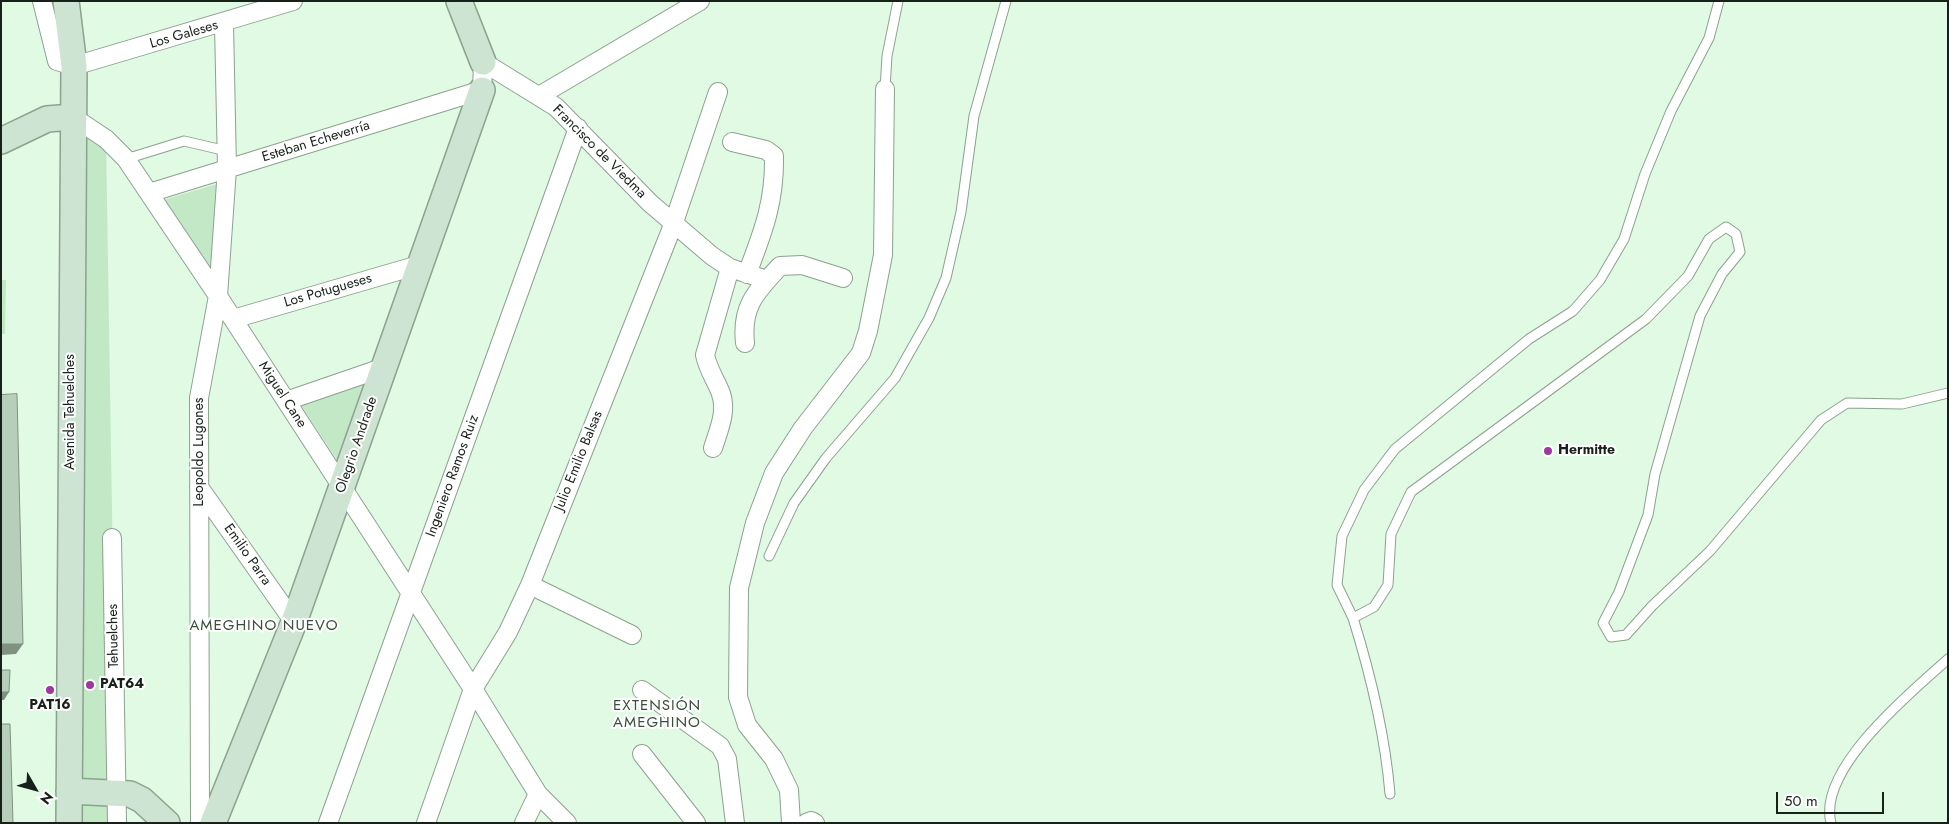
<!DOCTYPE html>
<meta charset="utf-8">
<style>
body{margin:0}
#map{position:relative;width:1949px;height:824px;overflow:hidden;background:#e1fae3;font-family:Jost,sans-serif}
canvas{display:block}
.frame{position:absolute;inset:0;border:2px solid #172019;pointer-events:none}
.north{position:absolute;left:10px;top:764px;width:50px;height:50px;-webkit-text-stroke:4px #fff;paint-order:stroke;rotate:128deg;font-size:14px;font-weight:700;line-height:20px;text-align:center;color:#172019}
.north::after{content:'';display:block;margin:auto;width:18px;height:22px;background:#172019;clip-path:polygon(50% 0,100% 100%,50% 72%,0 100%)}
.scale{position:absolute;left:1776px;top:792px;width:108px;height:22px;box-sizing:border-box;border:2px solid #172019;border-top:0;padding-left:6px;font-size:15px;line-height:18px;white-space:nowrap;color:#172019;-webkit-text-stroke:4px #fff;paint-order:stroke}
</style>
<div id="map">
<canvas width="1949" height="824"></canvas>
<div class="frame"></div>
<div class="north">N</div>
<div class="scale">50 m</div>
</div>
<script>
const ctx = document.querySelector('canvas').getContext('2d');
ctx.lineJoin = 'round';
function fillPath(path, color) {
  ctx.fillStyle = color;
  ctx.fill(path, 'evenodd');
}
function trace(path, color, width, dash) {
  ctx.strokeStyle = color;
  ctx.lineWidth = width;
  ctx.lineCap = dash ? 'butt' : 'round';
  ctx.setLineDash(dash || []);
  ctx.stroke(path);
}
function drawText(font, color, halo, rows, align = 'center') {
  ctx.font = font + ' Jost,sans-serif';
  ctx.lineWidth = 4;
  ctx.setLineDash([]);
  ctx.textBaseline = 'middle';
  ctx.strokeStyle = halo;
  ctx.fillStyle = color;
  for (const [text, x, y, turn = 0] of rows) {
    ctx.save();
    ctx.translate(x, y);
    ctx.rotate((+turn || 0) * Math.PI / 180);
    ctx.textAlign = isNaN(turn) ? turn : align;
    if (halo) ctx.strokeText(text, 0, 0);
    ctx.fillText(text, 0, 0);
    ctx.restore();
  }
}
const green = new Path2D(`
 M73,117L106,139L117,823H69Z
 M224,182L213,276L163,200Z
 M1,280H6L5,334H1Z
 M364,382L337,460L301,405Z`);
const lane = new Path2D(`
 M885,89L887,56L898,1
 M126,159L184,141L227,151
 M769,556L794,503L826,458L895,378L929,318L946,278L961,212L974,116L1006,1
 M1353,618L1337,585L1342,536L1364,490L1395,449L1529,339L1573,311L1600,280L1624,239L1645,174L1671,111L1709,38L1719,1
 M1390,794C1385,734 1371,676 1353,618L1374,607L1388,585L1391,534L1411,492L1646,319L1688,276L1709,239L1726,227L1736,234L1740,252L1722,274L1700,316L1655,474L1648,515L1619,592L1603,623L1611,637L1626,635L1652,606L1710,551L1821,420L1847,403L1902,404L1948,393
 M1831,823C1817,769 1911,692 1948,659`);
const street = new Path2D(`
 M42,1L57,61L74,66L293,1
 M539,96L700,1
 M73,117L106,139L126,159L218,296L473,689L538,794L567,823
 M732,142L766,150L774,156C775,202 763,232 747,274
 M149,193L482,90L483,62L556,107L650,203L712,256L730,268L767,280
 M233,319L422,264
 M745,343C741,306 756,292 780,266L802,265L843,278
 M286,401L385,367
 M713,448C719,429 728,410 720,391C715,379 708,369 705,355L730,268
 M199,487L294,622
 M112,538L117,823
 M530,585L632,635
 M642,690L720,746L727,759L735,823
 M642,754L696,823
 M200,823L199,398L218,296L227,169L224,23
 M328,823L578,128
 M426,823L473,689L508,632L530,585L673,225L718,92
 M524,823L538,794
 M791,823L789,790L774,759L747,725L738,697L739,588L755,523L774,473L803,428L861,353L868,331L883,255L885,89
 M806,823L811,821L815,823`);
const secondary = new Path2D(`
 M66,1L74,66L69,823
 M459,1L483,62
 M1,141L47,119L73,117
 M69,791L130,794L142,800L167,823
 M213,823L294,622L482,90`);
const shadedWall = new Path2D(`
 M1,644H23L16,654L1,655Z
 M1,692H9L4,700H1Z`);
const building = new Path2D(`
 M17,394L23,644H1V395Z
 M1,670H10L9,692H1Z
 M1,724H10L13,823H1Z`);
const markers = [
 [1548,451,5,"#9e389c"],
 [90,685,5,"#9e389c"],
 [50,690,5,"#9e389c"]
];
const streetNames = [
 ["Los Galeses",184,35,-16],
 ["Esteban Echeverría",316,142,-17],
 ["Francisco de Viedma",599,152,45],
 ["Los Potugueses",328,291,-16],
 ["Miguel Cane",282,395,57],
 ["Avenida Tehuelches",71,412,-90],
 ["Olegrio Andrade",357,445,-71],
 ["Leopoldo Lugones",200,452,-90],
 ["Julio Emilio Balsas",579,461,-68],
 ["Ingeniero Ramos Ruiz",453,476,-70],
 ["Emilio Parra",247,555,55],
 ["Tehuelches",114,636,-91]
];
const poiNames = [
 ["Hermitte",1558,451],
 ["PAT64",100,685],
 ["PAT16",50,706,"center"]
];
const neighbourhoodNames = [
 ["AMEGHINO NUEVO",264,626],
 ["EXTENSIÓN",657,706],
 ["AMEGHINO",657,723]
];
fillPath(green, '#c2e8c6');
trace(lane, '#8ba28e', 11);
trace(street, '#8ba28e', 20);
trace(secondary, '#8ba28e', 28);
trace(lane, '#fff', 9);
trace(street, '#fff', 18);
trace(secondary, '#cee4d2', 25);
fillPath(shadedWall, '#809182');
fillPath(building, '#b7cfba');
trace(building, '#809182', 1);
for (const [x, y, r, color] of markers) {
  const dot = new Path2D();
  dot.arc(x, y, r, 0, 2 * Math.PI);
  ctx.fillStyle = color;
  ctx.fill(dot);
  trace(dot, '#fff', 2);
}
drawText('14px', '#172019', '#fff', streetNames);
drawText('bold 14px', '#172019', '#fff', poiNames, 'left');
ctx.letterSpacing = '1px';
drawText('15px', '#3a4e3c', '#fff', neighbourhoodNames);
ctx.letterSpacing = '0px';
</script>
